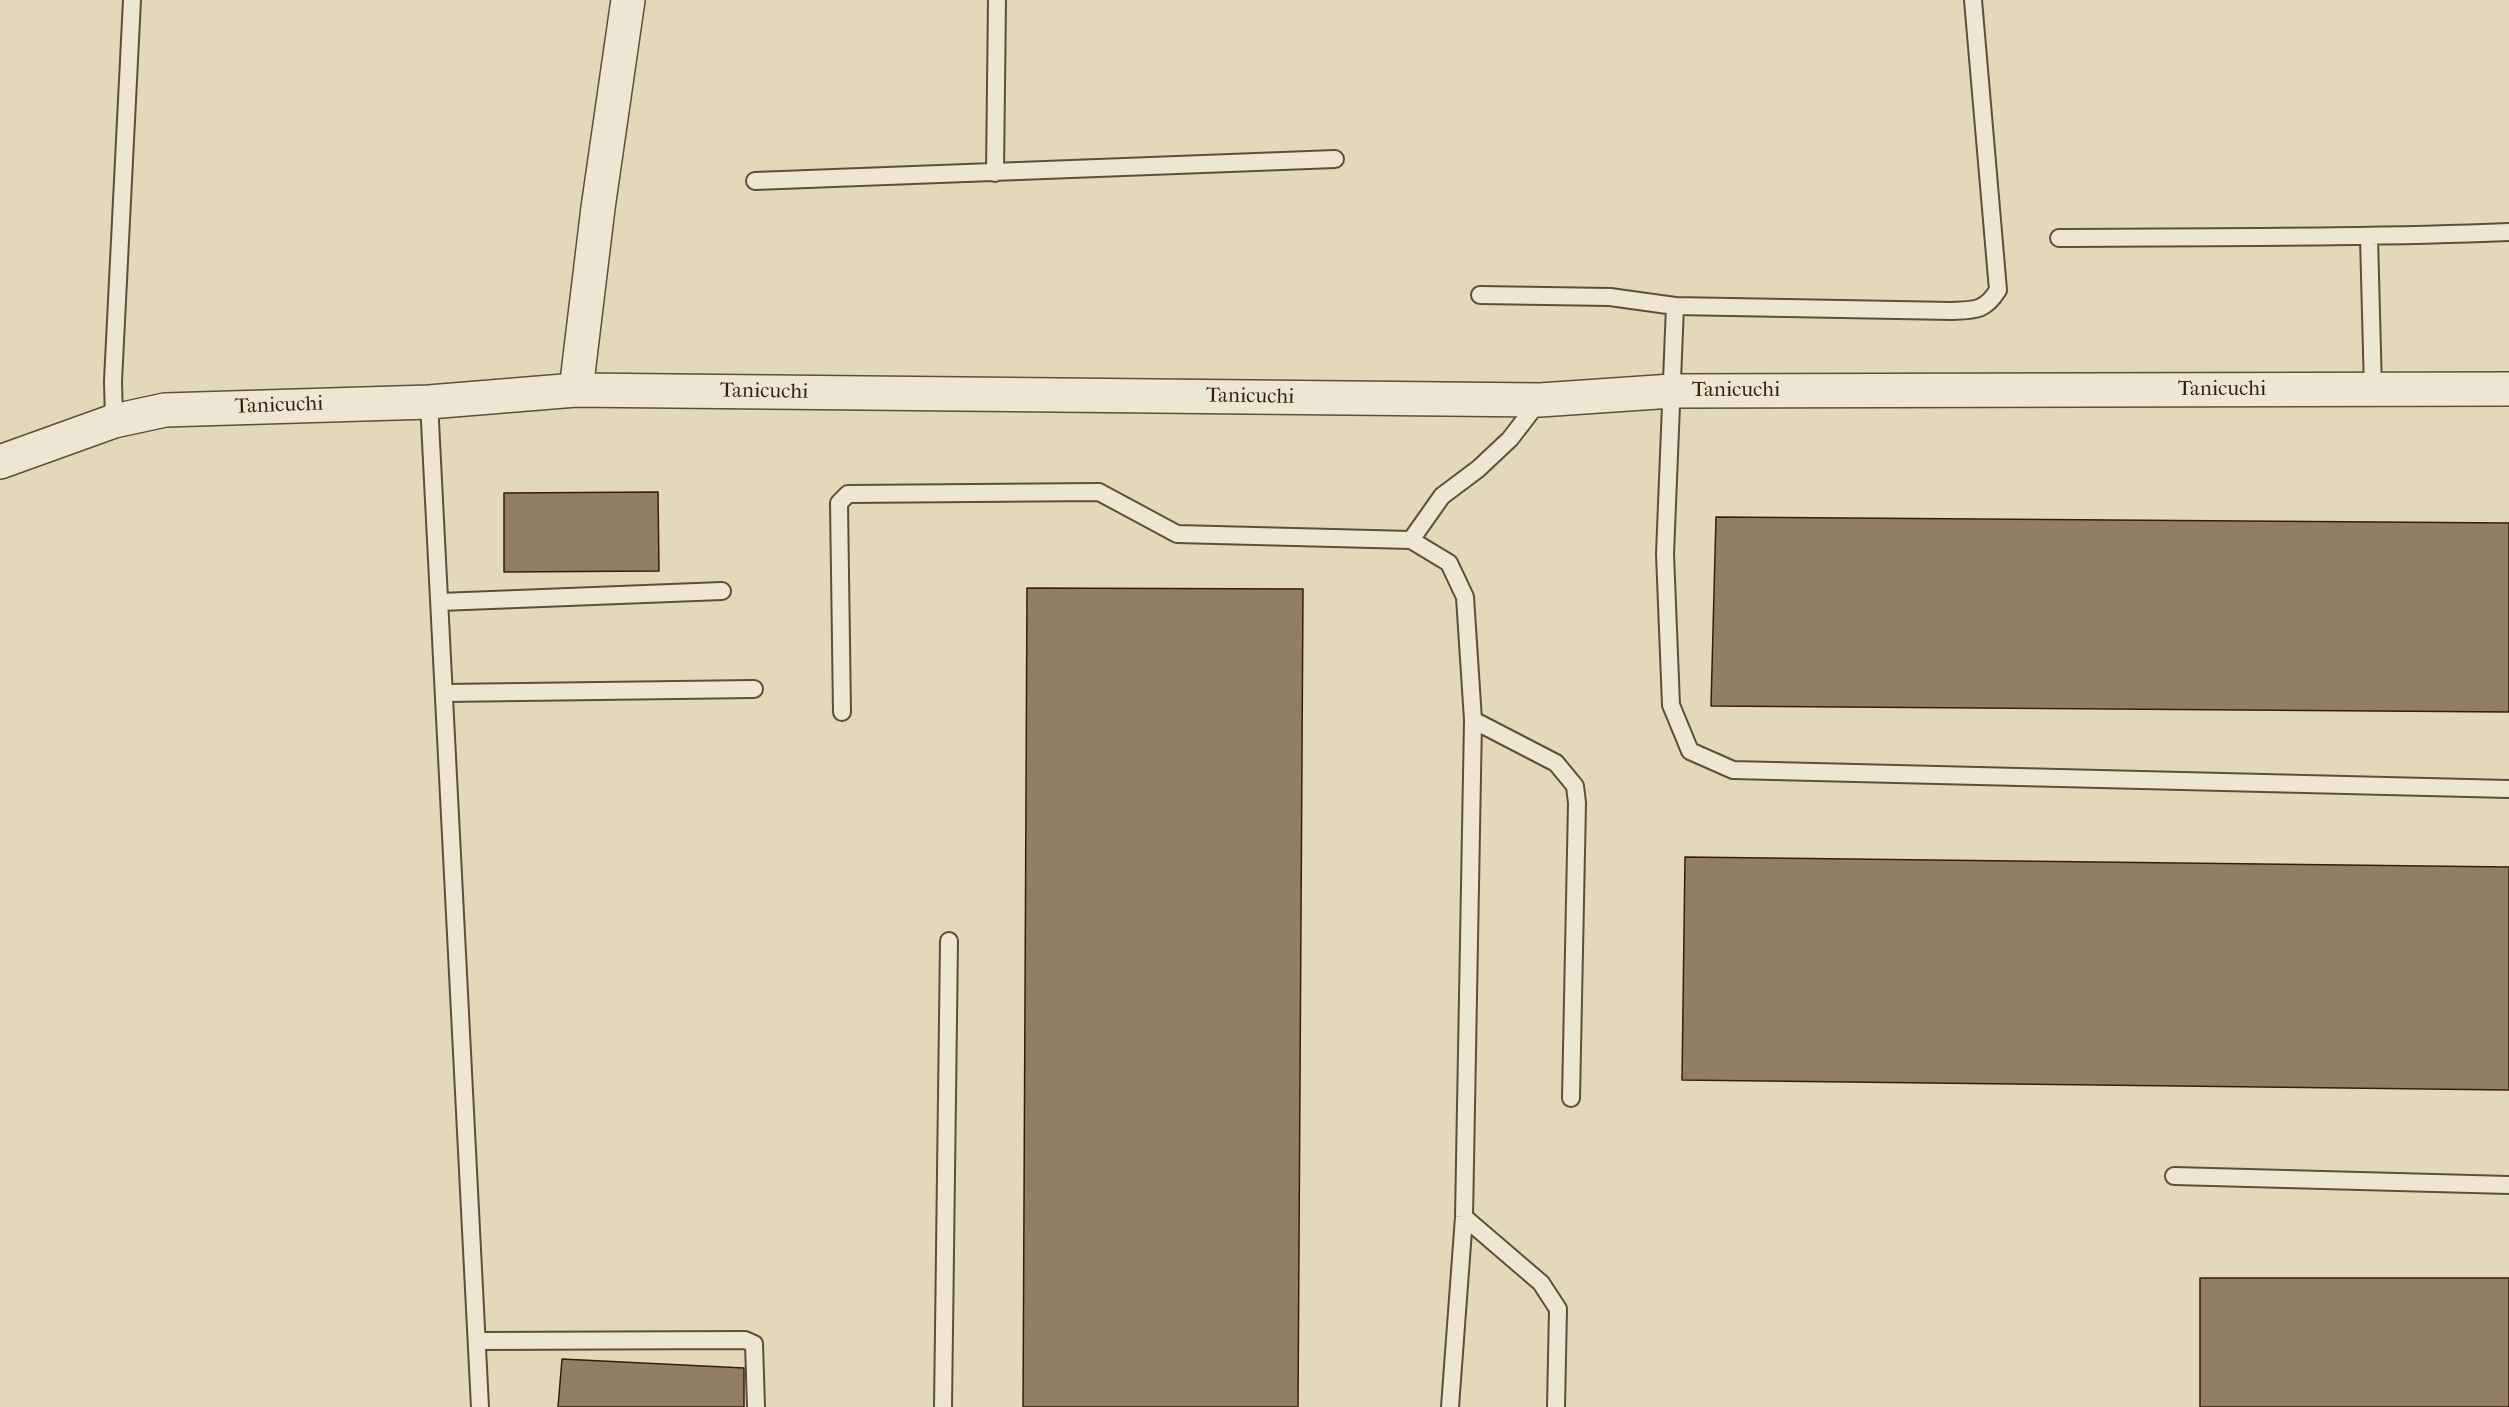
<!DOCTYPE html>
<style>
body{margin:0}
canvas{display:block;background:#e1d9b9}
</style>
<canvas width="2509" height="1407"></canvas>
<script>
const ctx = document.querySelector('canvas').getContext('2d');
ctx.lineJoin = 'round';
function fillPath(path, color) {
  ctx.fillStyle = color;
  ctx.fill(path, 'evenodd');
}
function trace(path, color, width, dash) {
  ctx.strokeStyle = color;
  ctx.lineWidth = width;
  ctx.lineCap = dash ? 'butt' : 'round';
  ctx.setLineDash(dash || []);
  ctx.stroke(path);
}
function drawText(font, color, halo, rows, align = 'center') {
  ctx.font = font + ' "IM FELL French Canon",serif';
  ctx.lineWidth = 6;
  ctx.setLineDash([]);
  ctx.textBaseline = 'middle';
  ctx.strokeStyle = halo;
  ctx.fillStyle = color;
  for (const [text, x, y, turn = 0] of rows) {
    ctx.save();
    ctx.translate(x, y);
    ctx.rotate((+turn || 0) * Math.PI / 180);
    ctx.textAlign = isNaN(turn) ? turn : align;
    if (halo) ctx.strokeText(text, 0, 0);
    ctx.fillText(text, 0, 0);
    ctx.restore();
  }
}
const building = new Path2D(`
 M658,492L659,571L504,572V493Z
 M1716,517L2509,523V712L1711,706Z
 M1027,588L1303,589L1298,1407H1023Z
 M1685,857L2509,867V1090L1682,1080Z
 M2200,1278H2509V1407H2200Z
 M562,1359L744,1368V1407H558Z`);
const service = new Path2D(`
 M995,173L997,0
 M755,181L1335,159
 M2369,237L2373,390
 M2059,238C2209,237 2359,238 2509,232
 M1480,295L1610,297L1675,306L1665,554L1671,705L1690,751L1733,770L2509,789
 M1675,306L1952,311C1975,310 1985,311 1998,290L1973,0
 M429,402L480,1407
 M114,421L113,381L132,0
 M1411,540L1442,496L1478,469L1510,439L1540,400
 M440,602L722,591
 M444,693L754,689
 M842,712L839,503L848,494L1099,492L1177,534L1411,540L1449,563L1465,597L1473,720L1464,1217L1450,1407
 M1473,720L1556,763L1575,786L1577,803L1571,1098
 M2174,1176L2509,1185
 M1464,1217L1541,1283L1558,1309L1556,1407
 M478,1341L745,1340L754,1344L756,1407
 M943,1407L949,941`);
const minor = new Path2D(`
 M576,390L598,208L628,0
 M0,462L114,421L165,410L429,402L576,390L1540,400L1672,391L2509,389`);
const streetNames = [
 ["Tanicuchi",2222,390],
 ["Tanicuchi",1736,391],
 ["Tanicuchi",764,392,1],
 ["Tanicuchi",1250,397,1],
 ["Tanicuchi",279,406,-2]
];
fillPath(building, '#907f65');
trace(building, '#381e0a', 1.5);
trace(service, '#624d36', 20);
trace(minor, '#624d36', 36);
trace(service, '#ece6d2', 16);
trace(minor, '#ece6d2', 33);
drawText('21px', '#381e0a', '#ece6d2', streetNames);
</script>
